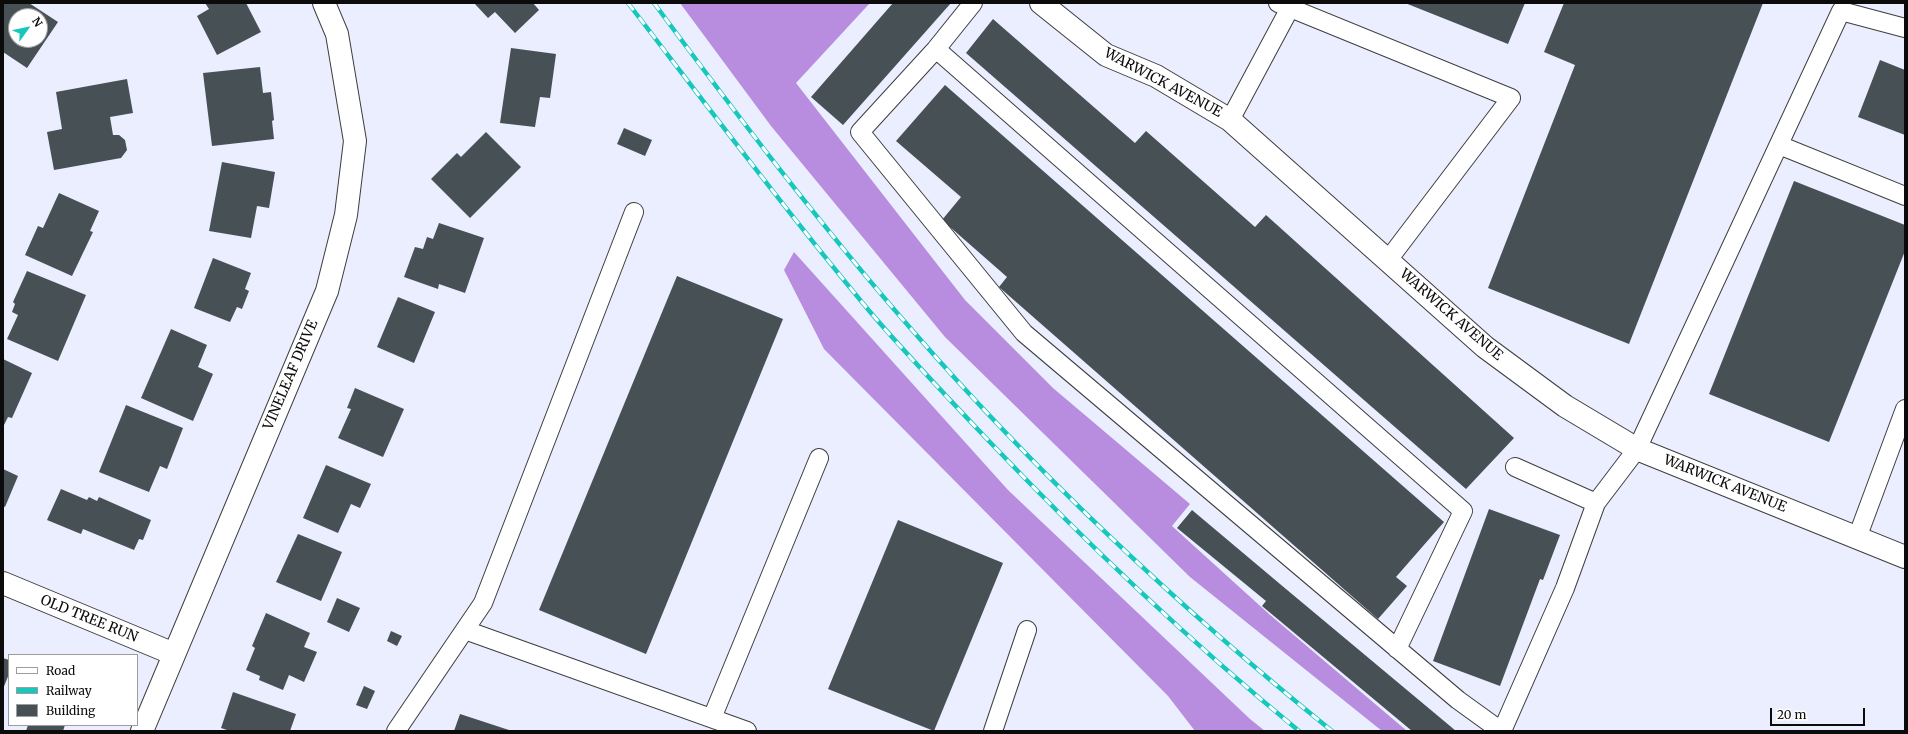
<!DOCTYPE html>
<style>
body{margin:0}
#map{position:relative;width:1908px;height:734px;overflow:hidden;background:#eaeeff;font-family:Merriweather,serif}
canvas{display:block}
.frame{position:absolute;inset:0;border:4px solid #0b0b0b;pointer-events:none}
.legend{position:absolute;left:8px;top:654px;width:130px;height:72px;box-sizing:border-box;background:#fff;border:1px solid #9d9d9d;margin:0;padding:5px 7px;list-style:none;font-size:12px;color:#0b0b0b}
.legend li{display:flex;align-items:center;gap:8px;height:20px}
.legend b{width:20px;border:1px solid #9d9d9d}
.north{position:absolute;left:8px;top:8px;width:40px;height:40px;box-sizing:border-box;background:#fff;border:1px solid #9d9d9d;border-radius:50%;rotate:57deg;font-size:11px;font-weight:700;line-height:16px;text-align:center;color:#0b0b0b}
.north::after{content:'';display:block;margin:auto;width:14px;height:18px;background:#16c8bb;clip-path:polygon(50% 0,100% 100%,50% 72%,0 100%)}
.scale{position:absolute;left:1770px;top:708px;width:95px;height:18px;box-sizing:border-box;border:2px solid #0b0b0b;border-top:0;padding-left:5px;font-size:12px;line-height:14px;white-space:nowrap;color:#0b0b0b;-webkit-text-stroke:3px #fff;paint-order:stroke}
</style>
<div id="map">
<canvas width="1908" height="734"></canvas>
<div class="frame"></div>
<ul class="legend">
<li><b style="height:5px;background:#fff"></b>Road</li>
<li><b style="height:5px;background:#16c8bb"></b>Railway</li>
<li><b style="height:11px;background:#475055"></b>Building</li>
</ul>
<div class="north">N</div>
<div class="scale">20 m</div>
</div>
<script>
const ctx = document.querySelector('canvas').getContext('2d');
ctx.lineJoin = 'round';
function fillPath(path, color) {
  ctx.fillStyle = color;
  ctx.fill(path, 'evenodd');
}
function trace(path, color, width, dash) {
  ctx.strokeStyle = color;
  ctx.lineWidth = width;
  ctx.lineCap = dash ? 'butt' : 'round';
  ctx.setLineDash(dash || []);
  ctx.stroke(path);
}
function drawText(font, color, halo, rows, align = 'center') {
  ctx.font = font + ' Merriweather,serif';
  ctx.lineWidth = 4;
  ctx.setLineDash([]);
  ctx.textBaseline = 'middle';
  ctx.strokeStyle = halo;
  ctx.fillStyle = color;
  for (const [text, x, y, turn = 0] of rows) {
    ctx.save();
    ctx.translate(x, y);
    ctx.rotate((+turn || 0) * Math.PI / 180);
    ctx.textAlign = isNaN(turn) ? turn : align;
    if (halo) ctx.strokeText(text, 0, 0);
    ctx.fillText(text, 0, 0);
    ctx.restore();
  }
}
const forest = new Path2D(`
 M680,3H870L796,83L965,300L1053,388L1190,504L1172,526L1269,614L1407,731H1382L1190,577L945,337L771,126Z
 M794,252L1008,490L1250,719L1265,731H1195L1168,696L824,349L784,270Z`);
const building = new Path2D(`
 M3,3H29L58,22L27,68L3,52ZM16,16H40V40H16Z
 M205,3H246L261,32L217,55L197,16L209,9Z
 M474,3H533L539,10L515,33L495,12L488,18Z
 M893,3H951L843,125L811,97Z
 M1405,3H1525L1508,44Z
 M1564,3H1763L1629,344L1488,288L1575,65L1544,52Z
 M993,19L1135,143L1146,131L1255,227L1266,215L1514,438L1466,489L966,53Z
 M511,48L556,54L550,98L540,97L535,127L500,123Z
 M1880,60L1905,70V135L1858,117Z
 M260,67L263,93L271,92L274,120L272,121L274,139L212,146L203,73Z
 M127,79L133,113L110,117L113,135H119L125,140L127,150L121,158L54,170L47,132L62,129L56,92Z
 M945,85L1444,522L1396,577L1407,586L1378,619L999,287L1007,277L942,220L961,197L896,141Z
 M624,128L652,140L645,156L617,144Z
 M486,132L521,167L470,218L431,179L457,153L461,157Z
 M222,162L275,172L269,208L257,206L251,238L209,231Z
 M1794,181L1905,225V251L1829,442L1709,394Z
 M59,193L99,211L90,231L93,232L72,276L25,255L38,226L43,228Z
 M439,223L484,238L465,293L439,284L438,289L404,277L415,247L423,249L427,237L433,239Z
 M213,258L251,273L245,289L249,291L242,309L237,307L230,322L194,308Z
 M27,271L86,295L58,361L7,339L18,315L12,312L15,304L13,302Z
 M677,276L783,319L646,654L539,610Z
 M398,297L435,312L414,363L377,347Z
 M171,329L207,345L198,367L213,374L193,421L141,398Z
 M3,359L32,373L12,418L8,417L3,427Z
 M355,388L404,409L383,457L338,438L351,409L347,408Z
 M126,405L183,428L167,469L160,466L149,492L99,472Z
 M326,465L371,484L360,508L351,504L338,533L303,518Z
 M3,469L18,476L5,507L3,506Z
 M61,489L87,500L89,497L97,501L99,497L151,520L143,540L139,539L134,550L83,529L81,534L47,520Z
 M1489,509L1560,535L1543,580L1540,579L1500,686L1433,661Z
 M1192,510L1280,584L1456,731H1412L1262,606L1266,601L1177,528Z
 M898,520L1003,563L934,731L828,689Z
 M298,534L342,552L321,601L276,582Z
 M337,598L360,608L349,632L327,622Z
 M266,613L310,633L304,647L317,652L304,682L289,675L283,690L259,680L260,676L246,670L255,648L252,646Z
 M391,631L402,636L397,646L387,641Z
 M3,658L9,660V674L3,689Z
 M364,686L375,691L367,709L356,705Z
 M233,692L296,714L290,731H230L221,728Z
 M460,714L512,731H454Z
 M28,725H65L63,731H26Z`);
const lane = new Path2D(`
 M973,3L936,49L860,132L1024,333L1458,700L1501,731
 M1278,3L1511,98L1388,260
 M936,49L1463,511L1397,649
 M1230,120L1290,8
 M1779,145L1905,196
 M1515,467L1596,503
 M1857,538L1905,409
 M465,630L747,731
 M712,718L819,458
 M396,731L483,603L634,212
 M993,731L1027,630
 M1502,731L1565,588L1596,503L1637,449L1841,11L1905,28`);
const street = new Path2D(`
 M1041,3L1106,55L1156,76L1230,120L1485,347L1565,406L1637,449L1905,557
 M3,583L174,654
 M142,731L327,291L346,215L355,141L337,34L324,3`);
const rail = new Path2D(`
 M628,3C708,107 787,212 871,313C908,356 947,397 986,438C1084,541 1188,640 1299,731
 M654,3C736,114 821,226 912,330C1039,476 1181,609 1332,731`);
const streetNames = [
 ["WARWICK AVENUE",1163,83,28],
 ["WARWICK AVENUE",1451,315,41],
 ["VINELEAF DRIVE",291,375,-67],
 ["WARWICK AVENUE",1725,484,22],
 ["OLD TREE RUN",89,619,22]
];
fillPath(forest, '#b88ddf');
fillPath(building, '#475055');
trace(lane, '#3e3e3e', 20);
trace(street, '#3e3e3e', 24);
trace(lane, '#fff', 18);
trace(street, '#fff', 22);
trace(rail, '#16c8bb', 4.5);
trace(rail, '#fff', 3, [9]);
drawText('14px', '#0b0b0b', '#fff', streetNames);
</script>
